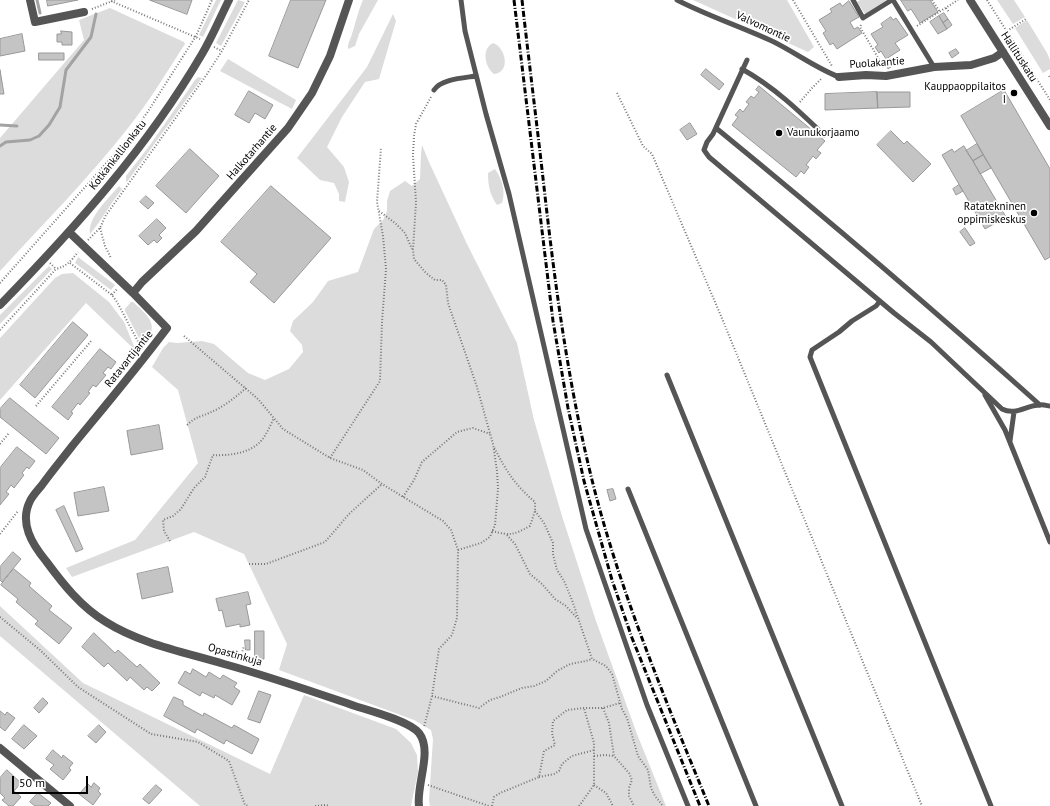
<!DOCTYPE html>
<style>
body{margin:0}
#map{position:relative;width:1050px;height:806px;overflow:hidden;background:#fff;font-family:"PT Sans",sans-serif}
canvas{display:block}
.scale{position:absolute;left:12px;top:776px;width:76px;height:18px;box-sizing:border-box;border:2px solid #000;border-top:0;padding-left:5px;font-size:12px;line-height:14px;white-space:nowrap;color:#000;-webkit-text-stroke:3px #fff;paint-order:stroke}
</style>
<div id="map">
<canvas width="1050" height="806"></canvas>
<div class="scale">50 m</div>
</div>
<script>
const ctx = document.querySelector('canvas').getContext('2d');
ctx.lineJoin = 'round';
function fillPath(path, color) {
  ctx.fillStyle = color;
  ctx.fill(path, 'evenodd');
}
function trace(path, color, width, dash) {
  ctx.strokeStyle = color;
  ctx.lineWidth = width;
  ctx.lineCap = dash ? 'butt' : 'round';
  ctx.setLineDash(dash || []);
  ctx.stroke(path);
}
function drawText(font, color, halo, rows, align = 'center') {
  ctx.font = font + ' "PT Sans",sans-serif';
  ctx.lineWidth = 3.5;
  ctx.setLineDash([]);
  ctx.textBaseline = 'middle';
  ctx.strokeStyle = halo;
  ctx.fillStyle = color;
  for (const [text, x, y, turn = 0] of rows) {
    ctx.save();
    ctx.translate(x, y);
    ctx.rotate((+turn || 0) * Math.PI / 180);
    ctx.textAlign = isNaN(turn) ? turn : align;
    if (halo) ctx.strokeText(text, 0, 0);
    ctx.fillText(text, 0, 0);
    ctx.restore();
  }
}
const green = new Path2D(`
 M216,0H221L203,37L199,35Z
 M238,0L245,2L221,46L216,43Z
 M363,0H378L359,34L355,46L348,49C347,43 351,39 352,34C356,22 358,11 363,0Z
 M693,0H787L814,47L808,52Z
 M860,0H887L865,14L857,2Z
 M997,0H1014L1025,17L1013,24Z
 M110,8L184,42L185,44C166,73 149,102 128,128C89,178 43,224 0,271V138L84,40L79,20Z
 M393,14L396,21L379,79L365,82L342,117L327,147L344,167L349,182L345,202L339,201V194L334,183L320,180L297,158L367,67Z
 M1027,20L1047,53L1050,60V69L1043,73L1015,28Z
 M493,43C506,47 511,73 494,74C485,67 481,49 493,43Z
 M228,59L296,100L292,109L220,71Z
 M198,77L202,78L127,182L126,181V176L150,145L195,80Z
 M422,145L429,162L467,244L517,343L534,420L562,516L596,621L637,734L666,806H430L429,800L433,739L431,730L414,720L279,670L287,644L244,554L194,532L72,577L66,568L135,540L198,463L178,390L152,367L163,348L169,342L177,343L202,341L214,344L248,373L265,380L289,369L303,352L302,345L290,331L293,321L313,302L328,281L358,272L374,229L383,220L387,211V201L390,191L405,181L412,186L420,179L421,154Z
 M495,169C502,179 506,191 502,203L497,205C490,195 488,186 488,173Z
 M119,186L122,189C111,203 101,221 90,234C87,218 109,198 119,186Z
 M78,257L115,285L111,290L75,263Z
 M49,266L52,269L0,324V315Z
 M73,273L109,302L124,322L136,351L86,303L0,400V338L55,278L62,274Z
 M131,302H133C151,318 159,325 144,346L141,342L125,311V309Z
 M0,606L83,683L270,774L304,695L396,729L411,743L417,755L418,772L411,806H200L0,636Z`);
const stream = new Path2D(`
 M37,0L40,13
 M0,125L17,126
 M0,146L6,142L30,140L39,136L49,125L60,107L66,70L91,37L96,14`);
const building = new Path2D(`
 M47,0H78L48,6Z
 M150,0H192L187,14Z
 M291,0H326L298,68L269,56Z
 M901,0H930L938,12L920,23L911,9L908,11Z
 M849,1L859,17L850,22L854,29L858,27L862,33L837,49L833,43L830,45L823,33L826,31L819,20L832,12L830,9L840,3L842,6Z
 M944,13L948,19L943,23L939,16Z
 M939,16L947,29L938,34L930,22Z
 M891,17L893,20L896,18L908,35L895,43L900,50L886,59L881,51L879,53L875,47L878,45L871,34L883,27L881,24Z
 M948,19L952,25L947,29L943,23Z
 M61,31L72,32V45H62V42H57V34H61Z
 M22,34L25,51L0,56V39Z
 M956,49L959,53L952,58L949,53Z
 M39,53H64V60H39Z
 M892,60L895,64L888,69L886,64Z
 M706,69L724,84L719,90L701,75Z
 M0,70L4,94H0Z
 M759,86L825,141L817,150L821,153L816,159L813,156L806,165L809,167L804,174L801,171L796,177L732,125L738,117L735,115L740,109L743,112L749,104L746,102L751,96L754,98L759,92L756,90Z
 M1004,90L1050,169V257L1045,260L961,116Z
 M249,91L273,105L265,119L255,113L249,123L235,115Z
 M877,92L878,108L825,110V94Z
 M877,92H910V107L878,108Z
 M690,123L697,134L687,140L680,130Z
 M891,131L904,144L907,141L931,164L913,182L877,145Z
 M977,144L983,155L973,161L966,151Z
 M964,146L1006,217L985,229L942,155L952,149L954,152Z
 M190,149L219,176L186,213L156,186Z
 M983,155L991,168L980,174L973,161Z
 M959,185L963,191L956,195L953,189Z
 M271,186L331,238L274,303L250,282L257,274L221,242Z
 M146,196L154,203L148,209L140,202Z
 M157,219L166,228L159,235L162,238L157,243L154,240L148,245L139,236Z
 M965,228L975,243L970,246L960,232Z
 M73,322L88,335L35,398L20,385Z
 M100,349L116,362L111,369L108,367L103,373L106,375L96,387L93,385L88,392L90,393L80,405L78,403L71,412L73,413L68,420L52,407Z
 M10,398L59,438L46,454L0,417V409Z
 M159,425L163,449L131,455L127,431Z
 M17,447L35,461L29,469L27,467L22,473L24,475L14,488L11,485L6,492L9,494L0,505V468Z
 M104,487L109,511L78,516L74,493Z
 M613,489L616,499L610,501L607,490Z
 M64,506L83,549L76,552L56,510Z
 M13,552L21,559L2,582L0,580V567Z
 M168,567L173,592L142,599L137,574Z
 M14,569L31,583L29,586L52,606L49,610L72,628L59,644L35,624L38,621L16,602L18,599L1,585Z
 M248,592L251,604L246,605L250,625L240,627V624L226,627L222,610L219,611L216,599Z
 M255,631H264V659H255Z
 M94,633L115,653L118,650L137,667L140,664L160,683L152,691L147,687L144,690L130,677L127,681L108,663L104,667L82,647Z
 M245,640H250V650H246Z
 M193,669L206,677L209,672L220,679L223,675L237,683L234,687L240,691L232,705L215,695L214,698L202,692L200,696L178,683L185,671L190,674Z
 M259,691L271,695L260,723L248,719Z
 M174,697L183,701V705L203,716L204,713L232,728L234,725L259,739L252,754L226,740L224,744L197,729L195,733L164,716Z
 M43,698L48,703L39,713L34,708Z
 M0,711L5,715L7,712L15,718L5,731L0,727Z
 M24,725L37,736L24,749L12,739Z
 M99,725L106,732L96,743L88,736Z
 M53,750L62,758L63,755L73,763L69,768L71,770L63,780L50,769L54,765L46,759Z
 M7,770L21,783L14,791L21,797L13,806H9L2,800L5,798L0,793V778Z
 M94,783L100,788L98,791L101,794L93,805L79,794L88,784L91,787Z
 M156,785L162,790L149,804L143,799Z
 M38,793L51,803L48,806H35L30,802Z`);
const path = new Path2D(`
 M793,0L832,66
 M932,0L940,12
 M987,0L1050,100
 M111,1L200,39
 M946,8L949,12
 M92,9L115,0
 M861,25L860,27L884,68
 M917,26L958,0
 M1007,31L1026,19
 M214,47L222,51
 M1049,76L1050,78
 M617,93L643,146L652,154L721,316L922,806
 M431,97L416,124L414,136L413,156L416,202L413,250L414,259L426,273L435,280H442L446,285L448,303L477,387L493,444L497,471L498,489L495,525L490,537L481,543L458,550
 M800,102L813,87L822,78
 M379,211L395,223L405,233L412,249
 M100,228L105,246L111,258
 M88,240L100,228L106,215L114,204L205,77L222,51L249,0
 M50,263L56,269
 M70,263L112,295L117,302L142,349
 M0,283L125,142L147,113L196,36L212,0
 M112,295L117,289
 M0,330L56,269C67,266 71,261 78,252
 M184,336L258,399L283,429L330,458L363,470L382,484L443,521L451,530L458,550L457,618L452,635L439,649L432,696L424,727
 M36,406L92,340
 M187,425C197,416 198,418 209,413C222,408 236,397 246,388
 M0,444L9,433
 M330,458L380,381L382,322L386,269L383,236L377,202L381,148
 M403,497L414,480L422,462L457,432L473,428L490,434
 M535,511L544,523L553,543V554L557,570L564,581L572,600L592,659L606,666L612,674L622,709L627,718L638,756L648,770L651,788L655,796L663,806
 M492,531C511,536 513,535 530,526L535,511V502C515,485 506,471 494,447
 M0,534L18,511
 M507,535L515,544L530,574L542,584L555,599L566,606L577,618
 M170,541L164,531L163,520L173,516L181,509L194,488L205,477L213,455C230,456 254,453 264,437C268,431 271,424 274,418
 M249,564H266L325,542L349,514L382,484
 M0,617L40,650L78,687L151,734L198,742L229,761L245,805L249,806
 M240,660L244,646
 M432,696L479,708L490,700L500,697L522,688L534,686L546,681L557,671L570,664L586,661L592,659
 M603,708L609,723L614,756L629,773L632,780L629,788V796L634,806
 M594,756L605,755L614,756
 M539,777L554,774L559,771L562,764L572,756L594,750
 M428,785L489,806
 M594,785L606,793L613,806
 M315,806L326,805L329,806
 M492,806L494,797L500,793L539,777L544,751L555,745L552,733L553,721L567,710L584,708H603L620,703
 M579,806L594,785V743L584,708`);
const service = new Path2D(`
 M461,0L465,31L486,114L509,194L586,529L647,705L688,806
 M677,0C708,16 742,27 774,42C796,53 816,68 839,77
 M853,0L863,18L892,0
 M893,0L934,67
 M747,60L713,134L707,142L704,150L709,157L894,313L931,342L1002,409C1016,416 1026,405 1040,405C1043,404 1047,406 1050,406
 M742,69C774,87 798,110 824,135
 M434,90C441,79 463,78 476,76
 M716,128C826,218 934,310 1040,405
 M880,301L876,306L852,321L839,332L812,350L810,357L991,806
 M667,375L842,806
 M985,395L1005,430L1050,542
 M1010,441L1014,412
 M628,489L756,806`);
const minor = new Path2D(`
 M30,0L35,22L84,12
 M839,77L866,75L886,76L934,67L971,65L994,58L1003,52
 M70,233L133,293L167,328C137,368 105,406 73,445C63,458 52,471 42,485C38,490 33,495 30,501C19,523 32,544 46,561C63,584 81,607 106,622C141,644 184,652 224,664C268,676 311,691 355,706C371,711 409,721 419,733C433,751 416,785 419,806
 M133,293L142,282L196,231L288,128L312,93L330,56L349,0
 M0,748L70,806`);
const tertiary = new Path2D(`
 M970,0L1050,126
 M0,305C75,228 147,148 202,54C212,37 220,18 229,0`);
const rail = new Path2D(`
 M514,0L553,321L568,408L584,481L612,580L632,638L700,806
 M522,0C529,62 537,125 544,187C555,285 568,383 592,480C620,592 665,699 709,806`);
const markers = [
 [1014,93,4,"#000"],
 [779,133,4,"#000"],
 [1034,213,4,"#000"]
];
const streetNames = [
 ["Valvomontie",763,27,25],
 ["Hallituskatu",1019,57,57],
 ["Puolakantie",877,63,-4],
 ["Halkotarhantie",252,152,-49],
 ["Kotkankallionkatu",118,155,-52],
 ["Ratavartijantie",129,359,-51],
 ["Opastinkuja",235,655,16]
];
const poiNames = [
 ["Kauppaoppilaitos",1006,87],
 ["I",1006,100],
 ["Vaunukorjaamo",787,133,"left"],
 ["Ratatekninen",1026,207],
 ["oppimiskeskus",1026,220]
];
fillPath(green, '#dcdcdc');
trace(stream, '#a3a3a3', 3);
fillPath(building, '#c4c4c4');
trace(building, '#999', 1);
trace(path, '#777', 2, [1, 2]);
trace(service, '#555', 5);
trace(minor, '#555', 8);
trace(tertiary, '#555', 8);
trace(rail, '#000', 3, [6, 2, 1, 2]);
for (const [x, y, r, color] of markers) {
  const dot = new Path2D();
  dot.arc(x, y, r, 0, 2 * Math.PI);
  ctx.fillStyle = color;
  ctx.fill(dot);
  trace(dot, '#fff', 1.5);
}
drawText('11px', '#000', '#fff', streetNames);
drawText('11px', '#000', '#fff', poiNames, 'right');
</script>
